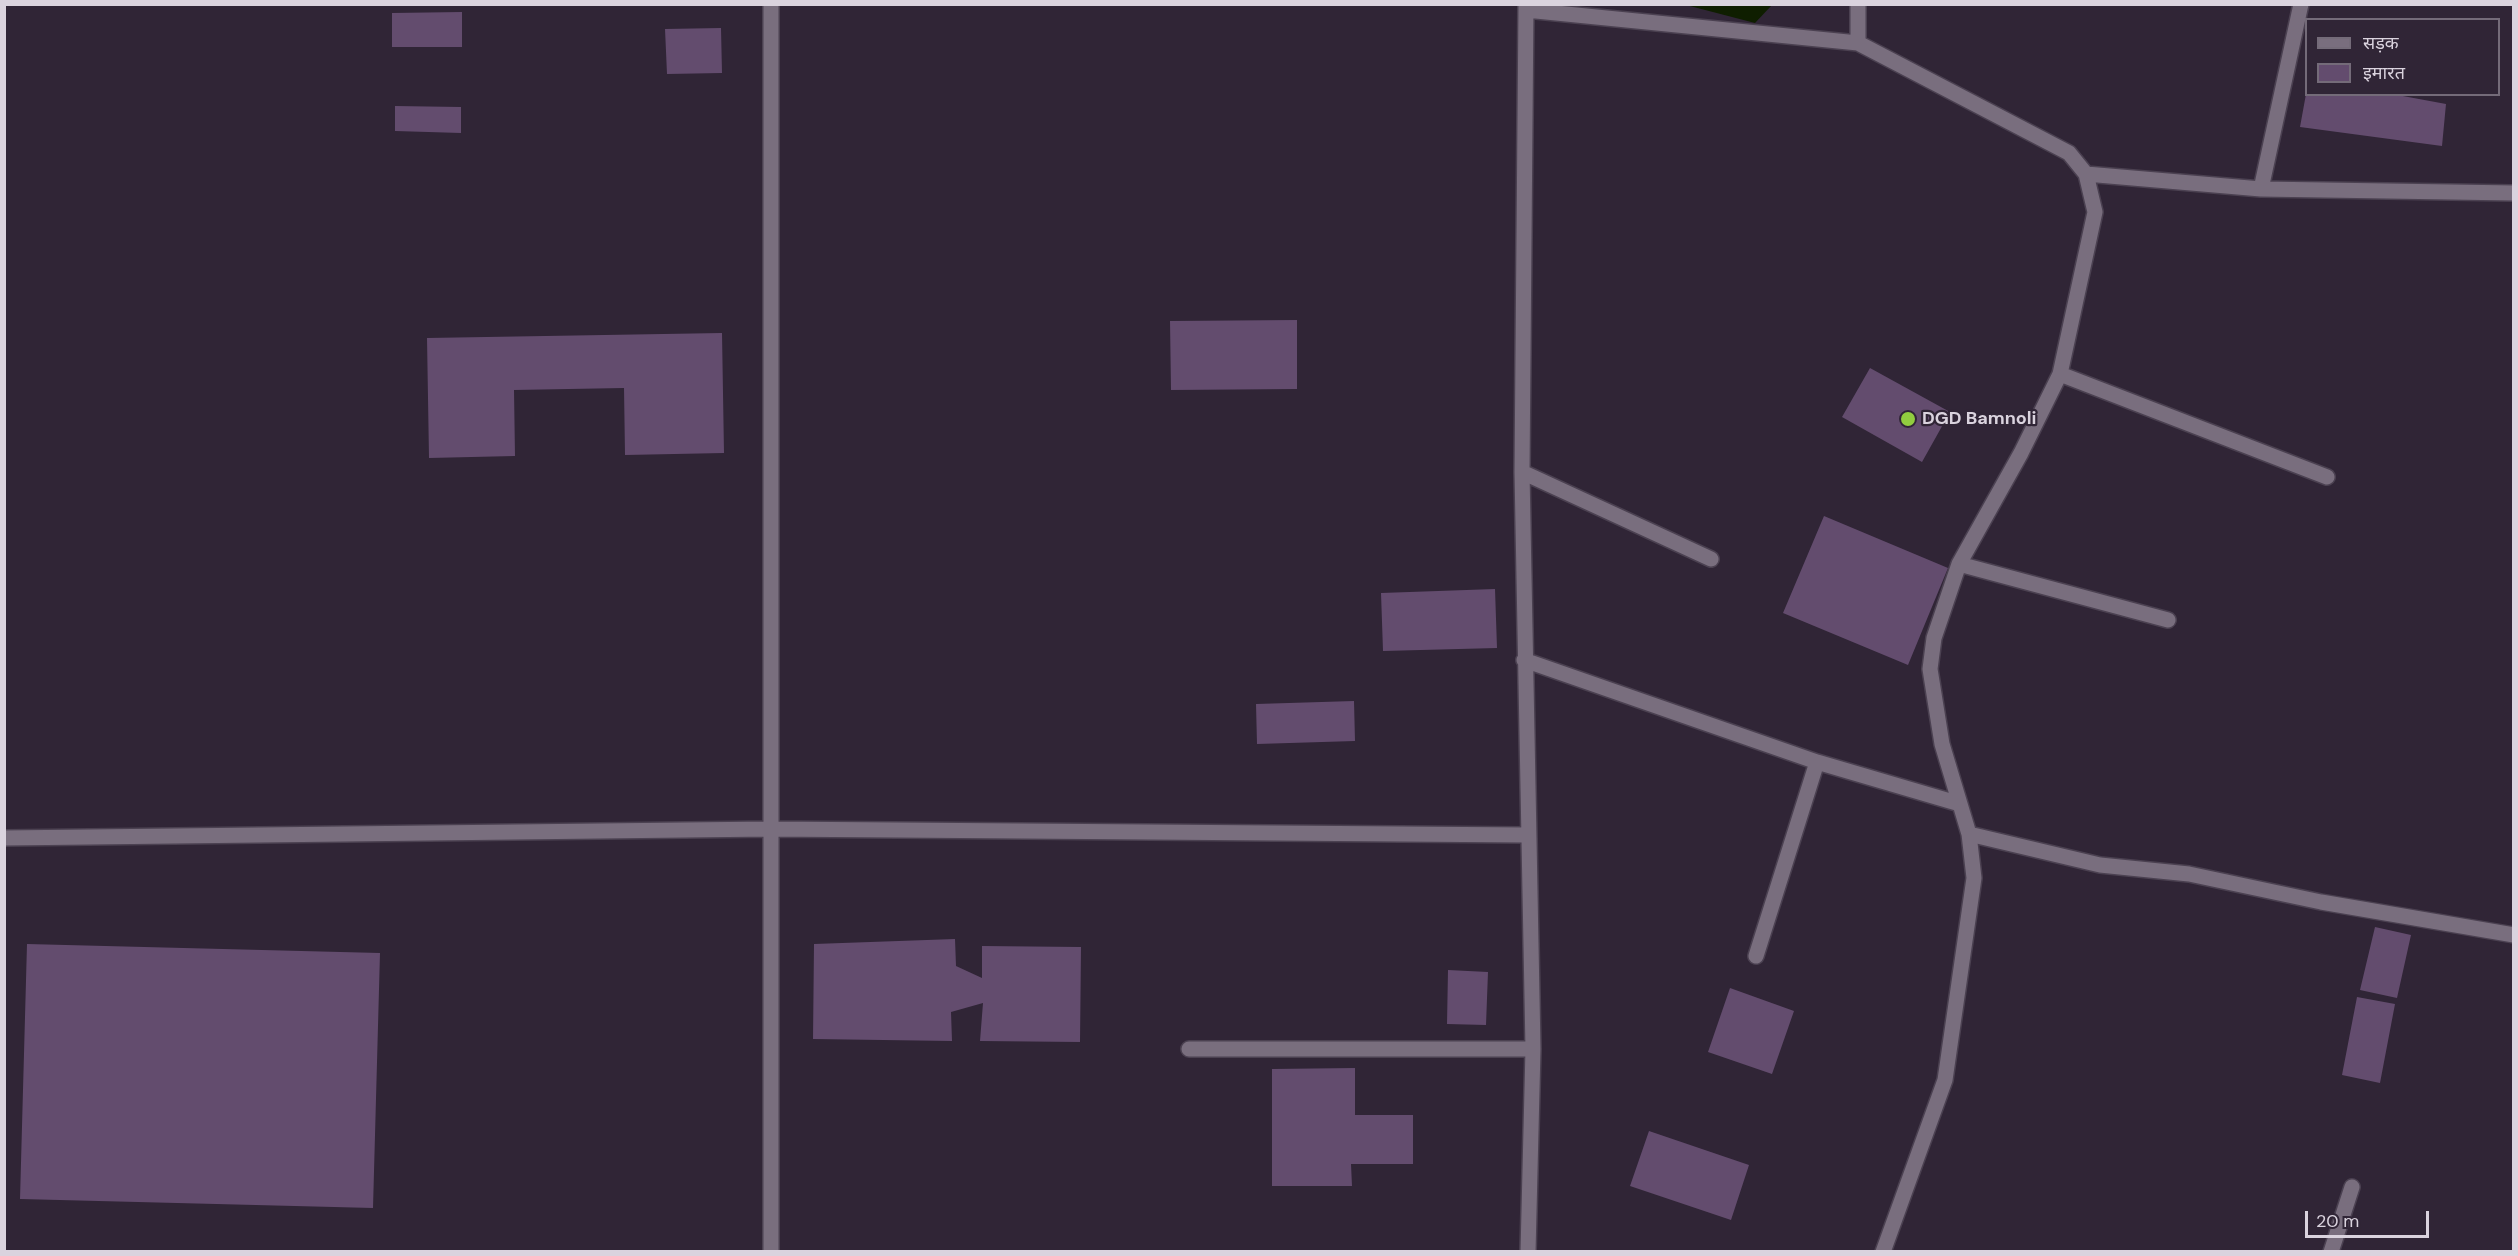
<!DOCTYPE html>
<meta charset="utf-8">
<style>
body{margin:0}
#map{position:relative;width:2518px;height:1256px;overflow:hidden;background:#302536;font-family:"DM Sans","Noto Sans Devanagari",sans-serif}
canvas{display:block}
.frame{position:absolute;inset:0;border:6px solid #dad3de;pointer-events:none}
.legend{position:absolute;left:2305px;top:18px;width:195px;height:78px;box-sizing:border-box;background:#302536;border:2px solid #746b79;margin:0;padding:8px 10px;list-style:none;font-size:18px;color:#dad3de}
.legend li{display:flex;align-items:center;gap:12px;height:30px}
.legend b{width:30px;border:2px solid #746b79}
.scale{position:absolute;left:2305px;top:1211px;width:124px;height:27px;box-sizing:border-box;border:3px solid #dad3de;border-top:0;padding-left:8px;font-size:18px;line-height:21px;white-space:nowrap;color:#dad3de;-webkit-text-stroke:4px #302536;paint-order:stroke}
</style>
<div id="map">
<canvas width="2518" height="1256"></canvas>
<div class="frame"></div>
<ul class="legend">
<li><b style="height:8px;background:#796e7e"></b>सड़क</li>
<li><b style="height:16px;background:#634c6e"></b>इमारत</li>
</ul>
<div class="scale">20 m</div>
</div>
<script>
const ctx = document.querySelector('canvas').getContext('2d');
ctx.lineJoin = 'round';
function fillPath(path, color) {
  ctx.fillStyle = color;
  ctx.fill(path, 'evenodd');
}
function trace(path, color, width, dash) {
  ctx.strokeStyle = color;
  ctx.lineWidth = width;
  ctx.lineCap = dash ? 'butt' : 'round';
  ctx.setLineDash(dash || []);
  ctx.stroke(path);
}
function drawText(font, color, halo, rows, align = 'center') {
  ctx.font = font + ' "DM Sans",sans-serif';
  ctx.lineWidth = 4.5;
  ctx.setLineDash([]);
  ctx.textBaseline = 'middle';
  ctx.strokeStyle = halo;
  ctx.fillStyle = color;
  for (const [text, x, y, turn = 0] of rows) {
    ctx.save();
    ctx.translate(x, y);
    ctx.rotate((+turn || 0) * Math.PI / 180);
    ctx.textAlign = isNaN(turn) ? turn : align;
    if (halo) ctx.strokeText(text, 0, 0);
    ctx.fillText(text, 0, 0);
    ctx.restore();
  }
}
const water = new Path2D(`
 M1686,5H1772L1755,23Z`);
const building = new Path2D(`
 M462,12V47H392V13Z
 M721,28L722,73L667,74L665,29Z
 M2306,94H2392L2446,104L2442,146L2300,127Z
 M395,106L461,107V133L395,131Z
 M1297,320V389L1171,390L1170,321Z
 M722,333L724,453L625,455L624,388L514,390L515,456L429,458L427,338Z
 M1870,368L1950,412L1922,462L1842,417Z
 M1824,516L1948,568L1908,665L1783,613Z
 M1495,589L1497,648L1383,651L1381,593Z
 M1354,701L1355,741L1257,744L1256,704Z
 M2375,927L2411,935L2397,998L2360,990Z
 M955,939L956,966L982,978V946L1081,947L1080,1042L980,1041L983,1003L951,1012L952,1041L813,1039L814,944Z
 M27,944L380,953L373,1208L20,1199Z
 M1448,970L1488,972L1486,1025L1447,1024Z
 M1730,988L1794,1011L1772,1074L1708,1052Z
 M2357,997L2395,1004L2380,1083L2342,1075Z
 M1355,1068V1115H1413V1164H1351L1352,1186H1272V1069Z
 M1649,1131L1749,1165L1731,1220L1630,1186Z`);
const minor = new Path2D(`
 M1526,4L1522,472L1533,1049L1528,1252
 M1526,10L1858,43L2069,153L2086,174L2095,212L2060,374L2021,453L1959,564L1934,638L1930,669L1942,744L1969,834L1974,878L1945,1080L1883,1252
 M1858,43V4
 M2086,174L2261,189L2514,193
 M2261,189L2301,4
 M2060,374L2327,477
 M1522,472L1711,559
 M1959,564L2168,620
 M1524,660L1817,762L1960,804
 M1969,834L2100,865L2189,874L2321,902L2514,935
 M4,838L770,829L1527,835
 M1756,956L1817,762
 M1189,1049H1533
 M771,1252V4
 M2331,1252L2352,1187`);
const markers = [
 [1908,419,8,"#91cd3f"]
];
const poiNames = [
 ["DGD Bamnoli",1922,419]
];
fillPath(water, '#0f1e00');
fillPath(building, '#634c6e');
trace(minor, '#4b4151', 18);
trace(minor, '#796e7e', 15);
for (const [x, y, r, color] of markers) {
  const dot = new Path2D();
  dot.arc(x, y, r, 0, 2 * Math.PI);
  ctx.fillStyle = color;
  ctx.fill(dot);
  trace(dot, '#302536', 2);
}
drawText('bold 18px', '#dad3de', '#302536', poiNames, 'left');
</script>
